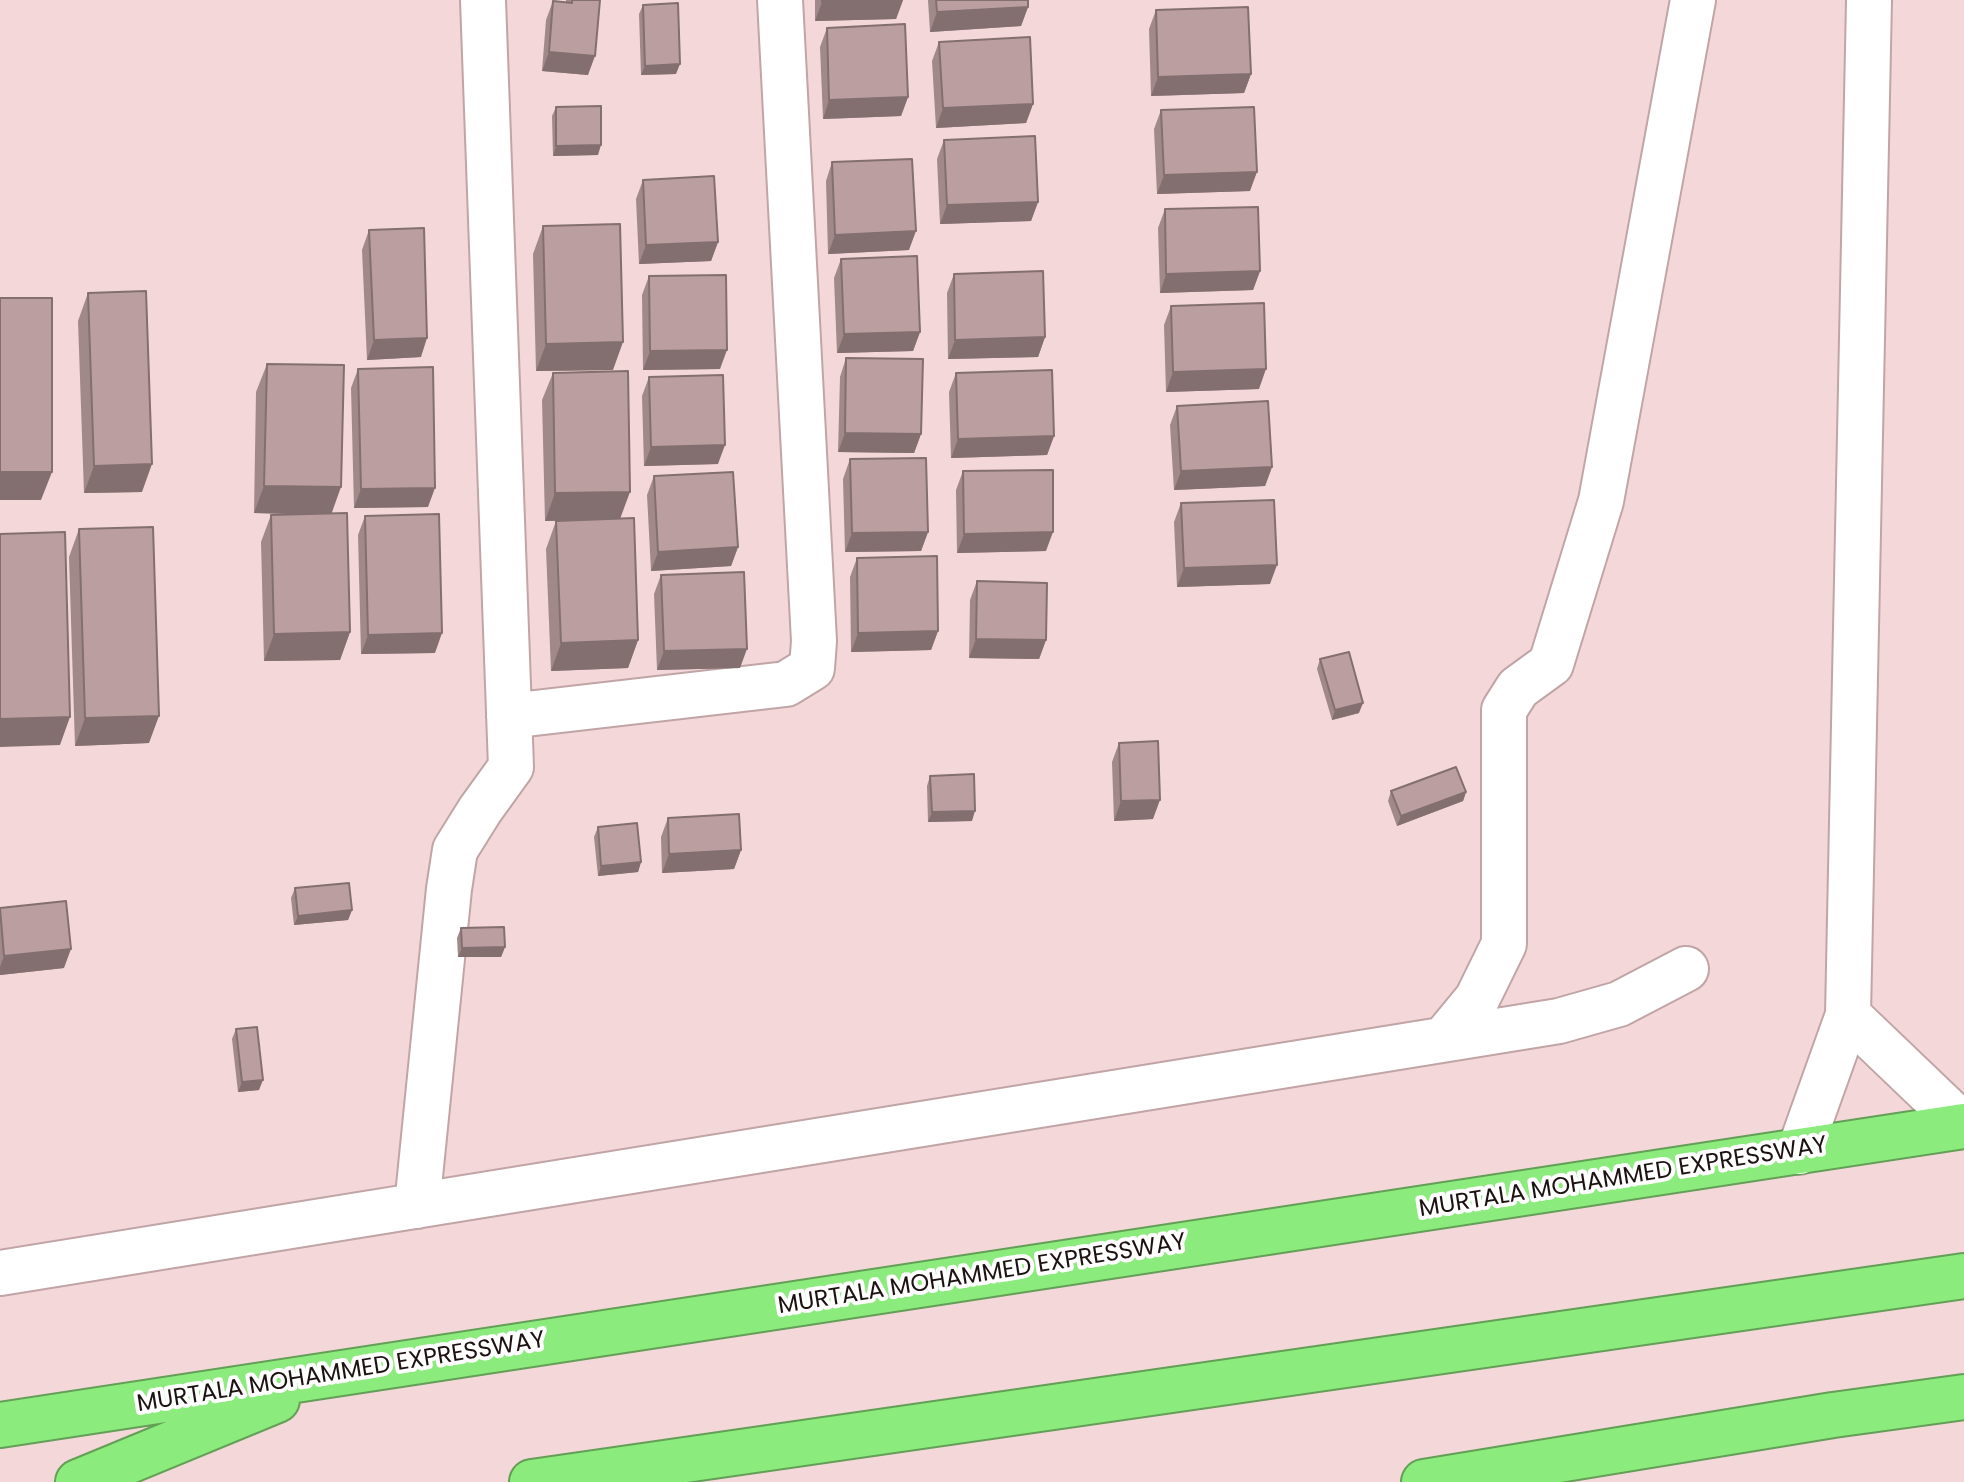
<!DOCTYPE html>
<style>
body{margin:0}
canvas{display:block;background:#f4d7d8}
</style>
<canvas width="1964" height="1482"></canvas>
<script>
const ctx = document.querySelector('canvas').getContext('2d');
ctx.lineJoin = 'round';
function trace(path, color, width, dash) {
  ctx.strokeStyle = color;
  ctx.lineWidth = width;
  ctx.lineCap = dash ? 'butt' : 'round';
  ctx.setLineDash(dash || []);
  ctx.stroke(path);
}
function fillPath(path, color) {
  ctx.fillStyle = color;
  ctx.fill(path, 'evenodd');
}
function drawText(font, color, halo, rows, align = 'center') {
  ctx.font = font + ' Poppins,sans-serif';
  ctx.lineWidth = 8;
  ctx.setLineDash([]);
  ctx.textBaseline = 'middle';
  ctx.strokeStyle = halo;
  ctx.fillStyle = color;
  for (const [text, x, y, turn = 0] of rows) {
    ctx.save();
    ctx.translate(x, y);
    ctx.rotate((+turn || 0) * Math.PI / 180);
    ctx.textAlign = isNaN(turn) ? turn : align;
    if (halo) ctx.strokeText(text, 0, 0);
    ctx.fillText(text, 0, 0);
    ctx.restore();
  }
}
const minor = new Path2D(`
 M509,716L786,684L812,668L814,641L780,0
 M1848,1015L1964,1126
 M1444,1039L1477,999L1504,944V710L1518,688L1551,664L1601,501L1693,0
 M1799,1152L1848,1015L1869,0
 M417,1206L449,889L455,850L480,810L511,767L483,0
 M0,1273L1559,1021L1619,1004L1686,969`);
const highway = new Path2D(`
 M0,1425L1964,1126
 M78,1482L277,1400
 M532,1482L1964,1276
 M1424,1482L1833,1415L1964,1397`);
const wall = new Path2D(`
 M566,0H600L588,75L542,71L546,20L553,1L566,2Z
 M815,0H903L896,19L815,21Z
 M928,0H1028V7L1021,26L930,32Z
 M643,5L676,74L641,75L639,14Z
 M1156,10L1251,74L1244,93L1151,96L1149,29Z
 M827,28L908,97L901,116L823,119L820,47Z
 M939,42L1033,104L1026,123L936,128L932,61Z
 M556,107L598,155L553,156L552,116Z
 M1161,110L1250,191L1157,194L1154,129Z
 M944,140L1038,202L1031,221L940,224L937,159Z
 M832,162L909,250L828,254L826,181Z
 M643,180L718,242L711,261L639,264L636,199Z
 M1165,209L1260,271L1253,290L1160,293L1158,228Z
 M543,226L613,370L536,371L533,254Z
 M369,230L421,357L367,360L362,250Z
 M841,259L920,332L913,351L837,353L834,278Z
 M954,274L1045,337L1038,357L948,359L947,293Z
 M649,276L720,369L643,370L642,295Z
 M88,293L142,492L84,493L78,321Z
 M1171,306L1259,389L1166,392L1164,325Z
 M846,358L921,434L914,453L838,452L840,377Z
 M267,364L332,513L350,632L340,660L264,661L261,542L271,515L290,514L254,513L256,392Z
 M358,369L428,507L354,508L351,388Z
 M553,373L620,519L638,640L628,668L551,671L546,549L556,521L596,520L545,521L542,400Z
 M956,373L1054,436L1047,455L951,458L949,392Z
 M649,377L718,464L644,466L642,396Z
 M1177,406L1272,467L1265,486L1174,490L1170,425Z
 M850,459L928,532L921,551L845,552L843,479Z
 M963,471L1046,551L957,553L956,490Z
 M654,476L738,547L731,566L651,571L647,495Z
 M1181,503L1270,584L1177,587L1174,522Z
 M365,516L435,653L361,654L358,535Z
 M79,529L149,743L75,746L69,557Z
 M857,558L938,631L931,650L851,652L850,577Z
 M661,575L740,668L657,670L654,594Z
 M977,581L1046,640L1039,659L969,658L970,600Z
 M1320,659L1359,713L1332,720L1317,669Z
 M1119,743L1153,819L1114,821L1112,762Z
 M930,776L972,821L928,822L927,786Z
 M1391,791L1466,792L1463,801L1397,826L1388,801Z
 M668,818L741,850L734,869L662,873L661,837Z
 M598,827L641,862L638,872L598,876L594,837Z
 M295,888L352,910L348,920L294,925L291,898Z
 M0,908L64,968L0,975Z
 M461,928L505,947L501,957H458L457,938Z
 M236,1029L259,1090L238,1092L232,1039Z`);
const shadedWall = new Path2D(`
 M903,0L896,19L815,21L822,2Z
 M1028,7L1021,26L930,32L937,12Z
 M549,52L595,56L588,75L542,71Z
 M680,64L676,74L641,75L645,66Z
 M1251,74L1244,93L1151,96L1158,77Z
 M908,97L901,116L823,119L829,100Z
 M1033,104L1026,123L936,128L943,108Z
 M601,145L598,155L553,156L556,146Z
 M1257,172L1250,191L1157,194L1164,175Z
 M1038,202L1031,221L940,224L947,205Z
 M916,231L909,250L828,254L835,235Z
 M718,242L711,261L639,264L646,245Z
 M1260,271L1253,290L1160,293L1166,274Z
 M920,332L913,351L837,353L844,334Z
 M1045,337L1038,357L948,359L955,340Z
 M427,338L421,357L367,360L374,340Z
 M623,342L613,370L536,371L546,344Z
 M727,350L720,369L643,370L650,351Z
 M1266,369L1259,389L1166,392L1173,372Z
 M845,433L921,434L914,453L838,452Z
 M1054,436L1047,455L951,458L958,439Z
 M725,445L718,464L644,466L651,447Z
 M152,464L142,492L84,493L94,466Z
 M1272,467L1265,486L1174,490L1181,471Z
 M0,472H52L41,500H0Z
 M264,486L341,487L331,515L254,513Z
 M435,488L428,507L354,508L361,489Z
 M630,492L620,519L545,521L555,493Z
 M928,532L921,551L845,552L852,533Z
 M1053,532L1046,551L957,553L964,534Z
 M738,547L731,566L651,571L658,552Z
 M1277,565L1270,584L1177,587L1184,568Z
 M938,631L931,650L851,652L858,633Z
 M350,632L340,660L264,661L274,634Z
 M442,633L435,653L361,654L368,635Z
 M976,639L1046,640L1039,659L969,658Z
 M638,640L628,668L551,671L561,643Z
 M747,649L740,668L657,670L664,651Z
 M1363,703L1359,713L1332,720L1335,710Z
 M159,716L149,743L75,746L85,718Z
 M70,717L60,745L0,747V719Z
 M1466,792L1463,801L1397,826L1401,816Z
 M1160,800L1153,819L1114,821L1121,801Z
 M975,811L972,821L928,822L932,812Z
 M741,850L734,869L662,873L669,854Z
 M641,862L638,872L598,876L601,866Z
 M352,910L348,920L294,925L298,916Z
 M505,947L501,957H458L462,948Z
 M71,949L64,968L0,975V967L4,956Z
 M263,1080L259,1090L238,1092L242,1082Z`);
const building = new Path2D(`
 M572,0H600L595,56L549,52L553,1L572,3Z
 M822,0H898L822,2Z
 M936,0H1028V7L937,12Z
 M678,3L680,64L645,66L643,5Z
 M1248,7L1251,74L1158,77L1156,10Z
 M905,24L908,97L829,100L827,28Z
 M1030,37L1033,104L943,108L939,42Z
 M601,106V145L556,146V107Z
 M1254,107L1257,172L1164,175L1161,110Z
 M1035,136L1038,202L947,205L944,140Z
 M912,159L916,231L835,235L832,162Z
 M714,176L718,242L646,245L643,180Z
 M1258,207L1260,271L1166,274L1165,209Z
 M620,224L623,342L546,344L543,226Z
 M424,228L427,338L374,340L369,230Z
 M917,256L920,332L844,334L841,259Z
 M1043,271L1045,337L955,340L954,274Z
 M726,275L727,350L650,351L649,276Z
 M146,291L152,464L94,466L88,293Z
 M0,298H52V472H0Z
 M1264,303L1266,369L1173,372L1171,306Z
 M846,358L923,359L921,434L845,433Z
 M267,364L344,365L341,487L264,486Z
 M433,367L435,488L361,489L358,369Z
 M1052,370L1054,436L958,439L956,373Z
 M628,371L630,492L555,493L553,373Z
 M723,375L725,445L651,447L649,377Z
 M1268,401L1272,467L1181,471L1177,406Z
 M926,458L928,532L852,533L850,459Z
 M1053,470V532L964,534L963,471Z
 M733,472L738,547L658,552L654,476Z
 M1274,500L1277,565L1184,568L1181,503Z
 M347,513L350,632L274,634L271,515Z
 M439,514L442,633L368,635L365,516Z
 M634,518L638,640L561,643L556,521Z
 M153,527L159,716L85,718L79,529Z
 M65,532L70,717L0,719V534Z
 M937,556L938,631L858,633L857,558Z
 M744,572L747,649L664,651L661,575Z
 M977,581L1047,583L1046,640L976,639Z
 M1349,652L1363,703L1335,710L1320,659Z
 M1158,741L1160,800L1121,801L1119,743Z
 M1456,767L1466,792L1401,816L1391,791Z
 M974,774L975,811L932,812L930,776Z
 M739,814L741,850L669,854L668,818Z
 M637,823L641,862L601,866L598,827Z
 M349,883L352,910L298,916L295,888Z
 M66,901L71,949L4,956L0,908Z
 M504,927L505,947L462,948L461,928Z
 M257,1027L263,1080L242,1082L236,1029Z`);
const streetNames = [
 ["MURTALA MOHAMMED EXPRESSWAY",1623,1178,-9],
 ["MURTALA MOHAMMED EXPRESSWAY",982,1275,-9],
 ["MURTALA MOHAMMED EXPRESSWAY",341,1373,-9]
];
trace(minor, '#c1a5a6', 48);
trace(highway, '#649f57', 48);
trace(minor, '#fff', 44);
trace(highway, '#8beb7c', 44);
fillPath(wall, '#a1898a');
fillPath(shadedWall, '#836f70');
fillPath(building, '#bb9fa0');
trace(building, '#836f70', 2);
drawText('24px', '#1c1212', '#fff', streetNames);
</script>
